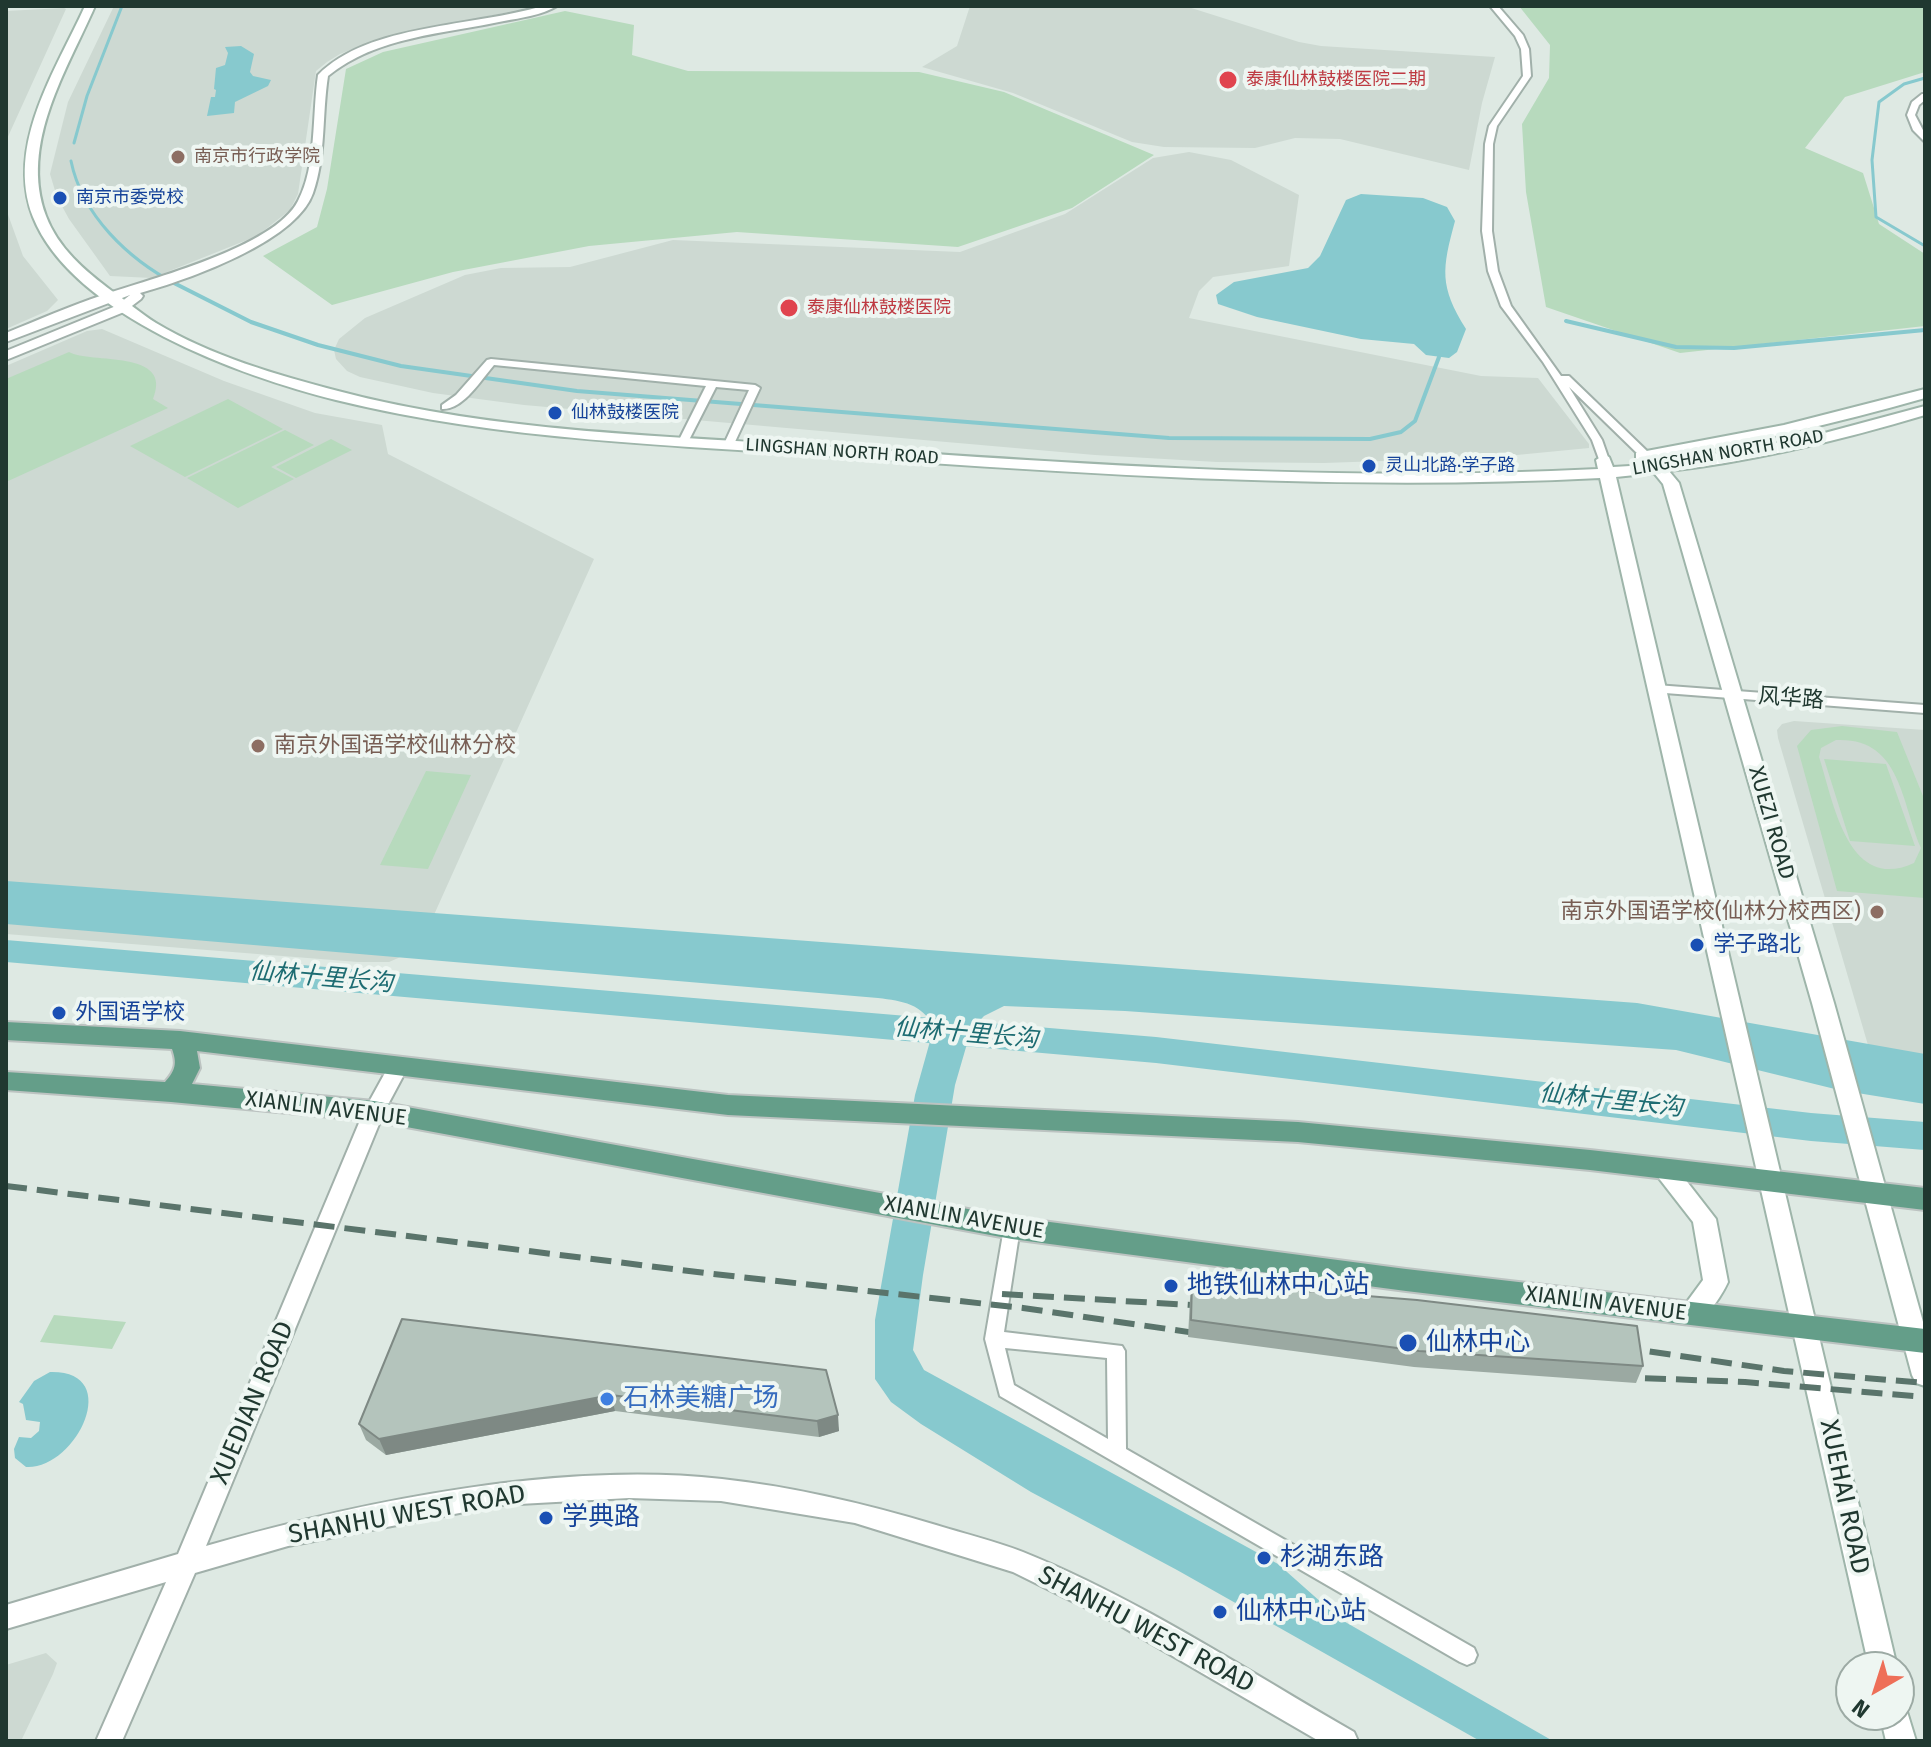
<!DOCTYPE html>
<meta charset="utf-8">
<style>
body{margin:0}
#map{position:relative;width:1931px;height:1747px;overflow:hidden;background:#dee9e3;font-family:"Fira Sans",sans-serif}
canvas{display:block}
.frame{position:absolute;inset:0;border:8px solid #203830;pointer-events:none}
.north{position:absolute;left:1835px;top:1651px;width:80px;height:80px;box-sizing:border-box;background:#eef6f2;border:2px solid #9caaa4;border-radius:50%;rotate:219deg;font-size:22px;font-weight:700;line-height:32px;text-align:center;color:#203830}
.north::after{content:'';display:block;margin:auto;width:28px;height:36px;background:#ee6f58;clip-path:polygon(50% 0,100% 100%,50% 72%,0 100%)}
</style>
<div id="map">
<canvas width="1931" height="1747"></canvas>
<div class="frame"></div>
<div class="north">N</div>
</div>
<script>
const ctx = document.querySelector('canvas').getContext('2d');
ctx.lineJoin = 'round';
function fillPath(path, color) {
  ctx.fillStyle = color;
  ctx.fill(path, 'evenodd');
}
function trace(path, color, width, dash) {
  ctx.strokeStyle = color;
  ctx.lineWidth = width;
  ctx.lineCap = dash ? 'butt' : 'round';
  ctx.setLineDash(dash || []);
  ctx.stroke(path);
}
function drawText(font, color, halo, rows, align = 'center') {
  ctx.font = font + ' "Fira Sans","Noto Sans SC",sans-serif';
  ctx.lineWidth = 8;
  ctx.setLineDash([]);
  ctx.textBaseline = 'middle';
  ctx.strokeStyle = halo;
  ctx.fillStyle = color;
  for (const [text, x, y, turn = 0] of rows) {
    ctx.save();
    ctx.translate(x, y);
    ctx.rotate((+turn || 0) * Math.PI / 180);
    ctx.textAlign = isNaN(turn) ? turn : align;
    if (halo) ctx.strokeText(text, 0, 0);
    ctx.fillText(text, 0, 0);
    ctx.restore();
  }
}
const built = new Path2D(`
 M114,6H536L373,41L340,54L327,62L316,71L298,194L290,210L257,236L152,278L110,276L69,219L57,197L50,174L68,102Z
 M970,6H1185L1299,42L1321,46L1495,57L1482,103L1469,170L1340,139L1295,138L1255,148L1164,147L1132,142L1013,93L922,67L957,46Z
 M64,8L66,9L6,141V11Z
 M1189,152L1231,160L1299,195L1289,266L1213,277L1199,291L1189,318L1481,376L1538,378L1589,444V448L1496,457L1324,463L1217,462L1095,455L524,405L433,393L360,377L347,371L336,359L334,350L339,339L365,318L465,275L501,268L570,267L673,240L960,252L1065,214L1153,158Z
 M6,209L23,256L58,300L47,311L6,329Z
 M102,329L224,381L315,413L382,425L388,454L594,559L424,937L412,952L389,962H358L6,934V366L87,331Z
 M1794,721L1925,730V1098L1880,1086L1778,738L1777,730L1782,724Z
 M46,1653L57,1663L53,1674L21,1741H6V1665Z`);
const green = new Path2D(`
 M1519,6H1925V72L1845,97L1805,148L1863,173L1879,224L1925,254V326L1680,353L1546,307L1526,192L1522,124L1549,78L1550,45Z
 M565,11L634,25L632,55L688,71L919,72L1004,92L1154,155L1072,208L958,247L737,232L589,246L453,272L332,305L263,256L317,227L327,189L346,69L383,52Z
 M69,352C90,364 174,349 153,399L168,408L6,482V379Z
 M228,399L283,429L185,477L130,446Z
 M285,430L314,445L271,467L294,479L238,508L187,478Z
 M331,439L352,450L296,478L276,467Z
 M1842,726L1897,732L1925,801V898L1837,891L1797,746L1811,730ZM1836,740C1901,737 1901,802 1921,848L1914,863C1847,894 1833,799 1819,757L1821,748Z
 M1824,759L1886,764L1915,846L1850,841Z
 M426,771L471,775L428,869L380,865Z
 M54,1315L126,1322L112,1349L40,1342Z`);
const water = new Path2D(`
 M241,46L254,54L250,72L253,76L271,80L268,86L235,102L234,113L207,116L211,97H215L216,90L214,89L216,68L225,65L228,53L225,47Z
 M1361,194L1423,198L1447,207L1455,221C1442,269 1439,286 1466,329L1457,352L1449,358L1426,355L1414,344L1361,339L1257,317L1218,304L1216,295L1234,282L1308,268L1320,256L1346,200Z
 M6,881L1637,1003L1925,1054V1104L1839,1090L1676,1050L1125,1011L1004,1006L984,1016L971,1030L955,1085L923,1275L913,1350L924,1370L1278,1564L1340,1619L1553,1741H1480L1177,1570L1031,1492L921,1424L891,1402L875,1379V1320L915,1095L934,1027C922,1004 903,1001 878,998L6,924Z
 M50,1372C125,1370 76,1470 26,1467L15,1458L14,1449L19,1437L31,1438L39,1431L40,1422L26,1420L23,1404L19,1402L34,1381Z`);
const streamFar1 = new Path2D(`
 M1925,78L1904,84L1879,102L1872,160L1876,217L1925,246
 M74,143L87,96L122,6
 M71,161C82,215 128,259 176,284`);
const stream = new Path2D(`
 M172,282L251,322L318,345L401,366L577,391L1169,438L1370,439L1401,432L1415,421L1439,357
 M1566,321L1676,347L1734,348L1925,330`);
const river = new Path2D(`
 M6,940L1156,1037L1811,1113L1925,1122V1150L1811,1141L1156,1063L6,962Z`);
const minor = new Path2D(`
 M1490,6H1498L1523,35L1529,49L1531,76L1497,126L1493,144L1492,231L1498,271L1511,306L1561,376H1569L1649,453V457H1641L1569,387L1602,440L1609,460L1608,462H1600L1592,440L1543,362L1501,306L1488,271L1482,231L1485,144L1489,126L1523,76L1521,49L1515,36Z
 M1922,94H1925V100L1919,105L1915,115L1925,134V142L1913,130L1907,115L1912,102Z
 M491,359L755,385L760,388L734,444L729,447L724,444L749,390L716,387L689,440L684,443L679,440L706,386L494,365C481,380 463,410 442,409V405L456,395L487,360Z
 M1656,685L1925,705V713L1652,692L1650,689L1652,686Z
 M1012,1221L1018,1223L1020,1228L1004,1332L1122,1346L1125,1351L1126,1449L1474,1648L1477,1655L1474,1662L1467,1665L1460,1662L1000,1396L985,1339L1004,1228L1006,1223ZM1005,1348L1107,1358L1108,1439L1014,1385Z`);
const tertiary = new Path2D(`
 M542,6H557C542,15 521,18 504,21C444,34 377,36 328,76C322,114 326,156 313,193C296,242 187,280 140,293L143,296L141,299L124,312L6,360V351L116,306L130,295L6,342V333C38,320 70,306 103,295C150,279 275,247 298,201C317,165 312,115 318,75C369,23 475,27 542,6Z
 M398,1059L405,1062L408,1067L384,1112L206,1546C362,1501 559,1461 722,1479C795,1487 866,1504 936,1525C965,1534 995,1541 1023,1552C1139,1599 1246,1670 1354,1732L1358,1741H1319L1114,1622L1013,1572L855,1523L721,1501L629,1498L501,1505L288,1546L195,1573L122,1741H96L166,1582L6,1629V1605L178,1554L364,1111L391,1062Z`);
const secondary = new Path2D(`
 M85,6H95C67,70 19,144 46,216C58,248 85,271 112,291C127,301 141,314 156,323C211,356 277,375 338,391C496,433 670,436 833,447C1088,465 1342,482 1598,469L1596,460L1604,455L1609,457L1613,467L1647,465L1643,460L1636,459V453L1784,425L1925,389V398C1837,423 1748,444 1658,458L1662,463L1806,438L1925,406V415C1841,440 1756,461 1669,471L1679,483L1834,1003L1925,1329V1386L1916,1383L1912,1375L1812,1003L1663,484L1654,473L1616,477L1897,1667H1869L1600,478C1347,491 1097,475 845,457C676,445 502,441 336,400C242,377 72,315 33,217C5,145 56,70 85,6Z
 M1663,1159L1671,1161L1716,1219L1728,1282C1720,1299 1701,1329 1681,1322L1678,1314L1703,1280L1693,1222L1651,1168L1655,1161Z
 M1899,1702L1905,1705L1916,1741H1886L1880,1715H1899Z`);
const primary = new Path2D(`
 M6,1022L180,1031L728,1095L1298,1122L1590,1150L1925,1188V1210L1590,1170L1298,1142L728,1115L197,1051L200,1068L192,1084L374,1101L1012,1217L1406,1269L1925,1329V1353L1406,1291L1012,1239L374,1121L171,1102L6,1090V1072L165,1082C176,1070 177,1063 172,1049L6,1040Z`);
const rail = new Path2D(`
 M6,1186L713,1274L1023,1308L1209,1335
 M1002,1294L1210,1306
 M1619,1347L1784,1371L1925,1383
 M1614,1377L1745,1382L1925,1397`);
const wall = new Path2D(`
 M1192,1282L1643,1366L1636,1383L1414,1367L1188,1337L1190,1299Z
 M826,1370L839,1431L819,1437L615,1411L386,1455L366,1440L359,1424Z`);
const shadedWall = new Path2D(`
 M611,1395L615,1411L386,1455L379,1439Z
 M838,1415L839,1431L819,1437L817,1421Z`);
const building = new Path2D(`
 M1192,1282L1417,1300L1637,1326L1643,1366L1419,1351L1191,1320Z
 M402,1319L826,1370L838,1415L817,1421L611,1395L379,1439L359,1424Z`);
const markers = [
 [1228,80,10,"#e0444e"],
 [178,157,8,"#8d6e63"],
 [60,198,8,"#1a4fb4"],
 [789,308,10,"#e0444e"],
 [555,413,8,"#1a4fb4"],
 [1369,466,8,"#1a4fb4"],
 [258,746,8,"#8d6e63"],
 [1877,912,8,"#8d6e63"],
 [1697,945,8,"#1a4fb4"],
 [59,1013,8,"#1a4fb4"],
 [1171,1286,8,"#1a4fb4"],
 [1408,1343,10,"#1a4fb4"],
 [607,1399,8,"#3f7fe0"],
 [546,1518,8,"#1a4fb4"],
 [1264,1558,8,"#1a4fb4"],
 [1220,1612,8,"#1a4fb4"]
];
const farHealthnames = [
 ["泰康仙林鼓楼医院二期",1246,80],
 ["泰康仙林鼓楼医院",807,308]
];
const farEducationnames = [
 ["南京市行政学院",194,157]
];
const farTransitnames = [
 ["南京市委党校",76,198],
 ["仙林鼓楼医院",571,413],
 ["灵山北路·学子路",1385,466]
];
const farStreetnames = [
 ["LINGSHAN NORTH ROAD",842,452,4],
 ["LINGSHAN NORTH ROAD",1728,453,-10]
];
const streetNames = [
 ["风华路",1791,699,4],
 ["XUEZI ROAD",1771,823,74],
 ["XIANLIN AVENUE",326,1109,7],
 ["XIANLIN AVENUE",964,1218,10],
 ["XIANLIN AVENUE",1606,1304,7]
];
const educationNames = [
 ["南京外国语学校仙林分校",274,746],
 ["南京外国语学校(仙林分校西区)",1861,912,"right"]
];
const transitNames = [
 ["学子路北",1713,945],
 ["外国语学校",75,1013]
];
const waterNames = [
 ["仙林十里长沟",321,978,5],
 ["仙林十里长沟",966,1034,5],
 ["仙林十里长沟",1611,1101,6]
];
const nearTransitnames = [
 ["地铁仙林中心站",1187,1286],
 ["仙林中心",1426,1343],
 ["学典路",562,1518],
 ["杉湖东路",1280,1558],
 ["仙林中心站",1236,1612]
];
const nearShopnames = [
 ["石林美糖广场",623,1399]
];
const nearStreetnames = [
 ["XUEDIAN ROAD",253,1403,-67],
 ["XUEHAI ROAD",1844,1497,78],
 ["SHANHU WEST ROAD",407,1515,-10],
 ["SHANHU WEST ROAD",1146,1630,28]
];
fillPath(built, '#cdd9d2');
fillPath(green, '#b7dabd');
fillPath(water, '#87c9ce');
trace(streamFar1, '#87c9ce', 3);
trace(stream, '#87c9ce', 4);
fillPath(river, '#87c9ce');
trace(minor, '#a1b0aa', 4);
trace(tertiary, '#a1b0aa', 4);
trace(secondary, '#9eb5aa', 4);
trace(primary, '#bcc3c1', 4);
fillPath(minor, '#fff');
fillPath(tertiary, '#fff');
fillPath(secondary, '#fff');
fillPath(primary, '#649e89');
trace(rail, '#5a746b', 6, [21, 10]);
fillPath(wall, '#9ba9a2');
fillPath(shadedWall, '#7e8984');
fillPath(building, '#b4c4bc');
trace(building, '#7e8984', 2);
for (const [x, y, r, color] of markers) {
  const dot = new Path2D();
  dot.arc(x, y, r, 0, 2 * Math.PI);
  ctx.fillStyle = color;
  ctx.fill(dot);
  trace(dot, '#eef6f2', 3);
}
drawText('18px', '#be3a42', '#eef6f2', farHealthnames, 'left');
drawText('18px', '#785e54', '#eef6f2', farEducationnames, 'left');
drawText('18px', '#164399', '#eef6f2', farTransitnames, 'left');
drawText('18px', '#203830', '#eef6f2', farStreetnames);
drawText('22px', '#203830', '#eef6f2', streetNames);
drawText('22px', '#785e54', '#eef6f2', educationNames, 'left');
drawText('22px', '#164399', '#eef6f2', transitNames, 'left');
drawText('italic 24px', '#1d6c72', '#eef6f2', waterNames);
drawText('26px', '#164399', '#eef6f2', nearTransitnames, 'left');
drawText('26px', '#366cbe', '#eef6f2', nearShopnames, 'left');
drawText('26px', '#203830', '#eef6f2', nearStreetnames);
</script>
